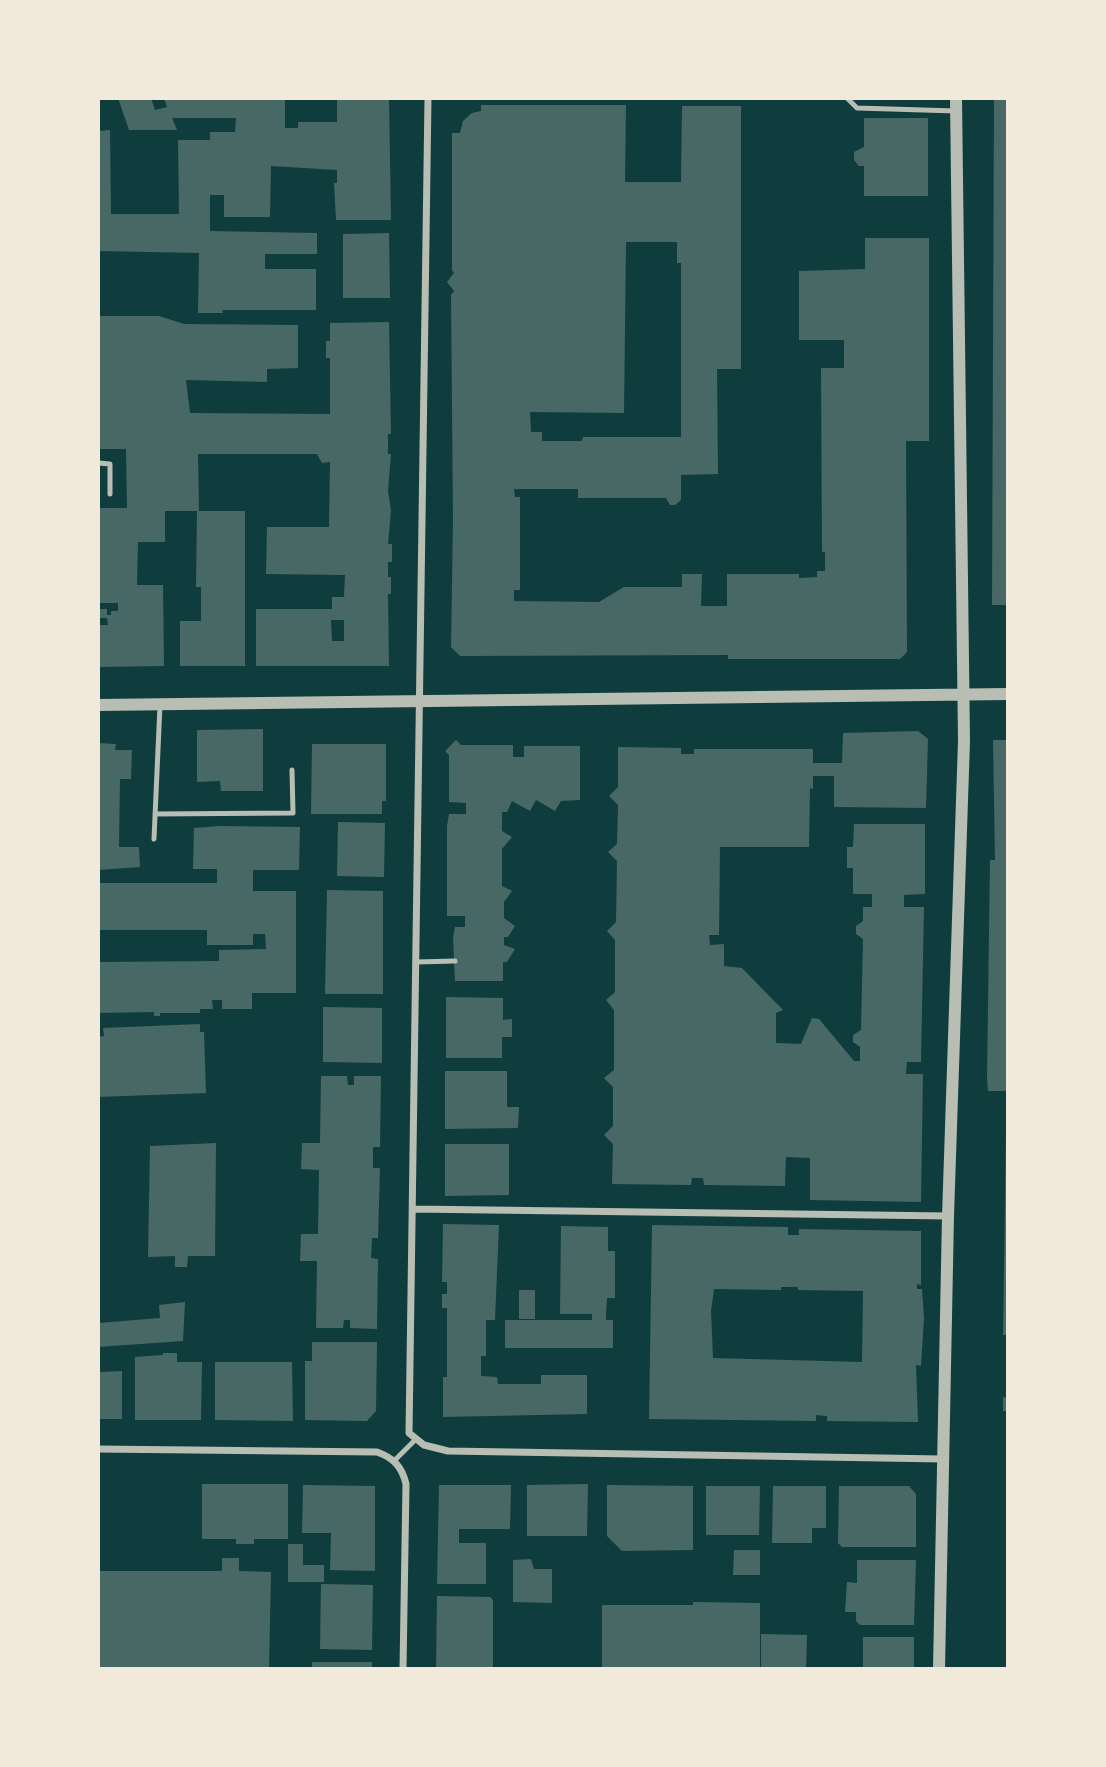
<!DOCTYPE html>
<style>
body{margin:0}
#map{position:relative;width:1106px;height:1767px;overflow:hidden;background:#0f3d3e;font-family:"Source Sans 3",sans-serif}
canvas{display:block}
.frame{position:absolute;inset:0;border:100px solid #f1e9da;pointer-events:none}
</style>
<div id="map">
<canvas width="1106" height="1767"></canvas>
<div class="frame"></div>
</div>
<script>
const ctx = document.querySelector('canvas').getContext('2d');
ctx.lineJoin = 'round';
function fillPath(path, color) {
  ctx.fillStyle = color;
  ctx.fill(path, 'evenodd');
}
function trace(path, color, width, dash) {
  ctx.strokeStyle = color;
  ctx.lineWidth = width;
  ctx.lineCap = dash ? 'butt' : 'round';
  ctx.setLineDash(dash || []);
  ctx.stroke(path);
}
const building = new Path2D(`
 M118,98H151L155,110L167,107L164,98H285V128H298V122H337V98H389L391,220H336L334,183H337V170L271,166L270,217H224V195H210V231L317,233V254H265V269H316V310H222L223,313H198L199,253L98,251V131L110,130L111,214H179L178,140H210V132H235L236,118H172L177,130H129Z
 M994,98H1008V605H992Z
 M481,105H626L625,182H681L682,106H741V369H717L718,474L681,475V500L675,505H670L666,498H578V489H514L515,497H520V590H514V601L599,602L624,587H682V574H702L701,606H727V574H799V578L817,577V571H825V552H822L821,368H844V340H799V271L865,269V238H929V441H906L907,652L900,659H728V655L460,656L451,647L453,520L451,295L454,291L447,282L454,273L452,270V133H460L463,121L472,113L481,111ZM626,242H677V263H681V437H583L582,441H542V432H531L530,412L624,413Z
 M864,118H928V196H864V166H859L854,160V152L864,147Z
 M389,233L390,298H343V234Z
 M98,316H159L184,324L298,325V368L267,369V382L186,380L190,413L330,414V358H326V341H330V323L389,322L391,434H388V454H391L388,491L391,510L388,544H392V562H388V577H391V594H388L389,666H256V609H332V597H344L345,575L266,574L267,527H329L330,462L322,463L317,454H198L199,511H165V542H138L137,585H163L164,666L99,667L98,625H108L107,618H98V609H107V615H111V611H118V603H98V508H127L126,449H98ZM331,620H344V641H332Z
 M197,511H245V666H180V621H201V587H196Z
 M263,729V791H221L220,781L197,782V730Z
 M918,731L928,739L926,808L834,807V776H813V789L810,788L809,847H720L719,935H709L710,945L724,944V966L742,968L783,1010L776,1013V1043L801,1044L812,1018L819,1019L854,1061H860V1047L853,1042V1035L861,1030L863,939L856,934V926L863,921V907H872V894H853V868H847V847H853L854,824H925V894L904,895V907H924L921,1062H907L906,1074H923L921,1202L810,1200V1158L786,1157L785,1186L704,1185L703,1178H692L691,1185L612,1184L613,1144L604,1135L613,1126V1087L604,1078L614,1070V1010L606,1000L615,992V940L607,931L616,922L617,861L608,852L617,844L618,805L609,796L618,787V747L681,748V754H694V749H813V763H842L843,733Z
 M456,740L461,745H513V757H524V746H580V800L561,801L555,811L536,800L530,811L512,801L507,812H502V831L512,837L502,849V886L512,891L504,902V918L515,926L508,937H504V945L515,949L507,962H503V981H455L453,937L455,927H465V916H447V826L449,814H466V803L449,802V755L445,751Z
 M993,740H1008V1091H988L987,1079L990,860H995Z
 M98,743L116,744L115,750H132L131,779H120L119,847H139L140,867L98,870Z
 M312,744H386V801H382V814H311Z
 M338,822L385,823L384,877L337,876Z
 M219,826L300,827L299,870H253V891H296V993H252V1009H222V1000H212L213,1009H200V1013H160V1016H154V1012L98,1013V962L219,961V950L266,949L265,934H253V945H207V930H98V883H217V869H193L194,828Z
 M327,890L383,891V994H325Z
 M446,997L503,998V1020L512,1019V1037H502V1058H446Z
 M323,1007L382,1008V1063L323,1062Z
 M200,1024V1032H204L206,1093L98,1097V1037L104,1036L103,1028Z
 M445,1071H507V1107H519L518,1128L445,1129Z
 M321,1076H347L348,1085H354V1076H381L380,1147H373V1168H380L378,1238H372L371,1258L378,1259L377,1329L350,1328V1320H344L343,1328H316L317,1261H300L301,1234H318L319,1170L301,1169L302,1143H320Z
 M1006,1130H1008V1335H1003Z
 M216,1143L215,1256H188L187,1267H175V1256L148,1257L150,1146Z
 M445,1144H509V1195L445,1196Z
 M443,1224L499,1225L495,1320H486V1356H481V1376L497,1377L498,1384H541V1375H587V1414L443,1417V1377H447V1308H442V1294H447V1282H442Z
 M652,1225L788,1227V1235H799V1229L921,1231V1285L917,1284V1289H922L924,1318L921,1366L916,1365L918,1422L827,1421V1416L816,1415V1421L649,1419ZM781,1287H798V1290L863,1291L862,1362L713,1358L711,1311L714,1289L781,1290Z
 M561,1226L608,1227V1251H615V1298H607L606,1314V1320H613V1348H505V1320H592V1314H560Z
 M519,1290H535V1319H519Z
 M185,1302L183,1341L98,1347V1323L160,1318L159,1305Z
 M312,1342H377L376,1411L367,1421L305,1420V1361H312Z
 M163,1353H177V1362H202L201,1420H135V1357L163,1355Z
 M215,1362H292L293,1421L215,1420Z
 M122,1371V1419H98V1372Z
 M1003,1397L1008,1398V1411H1003Z
 M202,1484H288V1539H254V1544H236V1539H202Z
 M588,1484L587,1536H527V1485Z
 M303,1485L375,1486V1571L330,1570L331,1533H302Z
 M439,1485H511L510,1529H459V1543H486V1584H437Z
 M607,1485L693,1486V1550L622,1551L607,1536Z
 M706,1486H760L759,1535H706Z
 M773,1486H826V1528H812V1543H772Z
 M839,1486H909L916,1494V1547H842L838,1543Z
 M288,1544H303V1565H324V1582H288Z
 M734,1550H760V1575H733Z
 M222,1558H239V1571L271,1572L269,1669H98V1571H222Z
 M531,1559L534,1569H552V1603L513,1602V1560Z
 M857,1560H916L914,1625H860L856,1621V1612H845L847,1582L857,1583Z
 M321,1584L373,1585L372,1650L320,1649Z
 M437,1596L490,1597L493,1600V1669H436Z
 M693,1602L760,1603V1669H602V1605H693Z
 M761,1634L807,1635L806,1669H761Z
 M863,1637H914V1669H863Z
 M312,1662H372V1669H312Z`);
const service = new Path2D(`
 M847,98L857,108L956,111
 M98,463L110,464V494
 M155,814L293,813L292,770
 M154,839L160,705
 M416,962L455,961
 M394,1461L415,1440`);
const minor = new Path2D(`
 M428,98L409,1433L424,1445L448,1451L943,1459
 M413,1209L948,1216
 M98,1449L377,1452C394,1458 402,1467 406,1484L403,1669`);
const tertiary = new Path2D(`
 M98,705L1008,694
 M939,1669L948,1216L964,741L956,98`);
fillPath(building, '#486865');
trace(service, '#b8beb3', 5);
trace(minor, '#b8beb3', 7);
trace(tertiary, '#b8beb3', 12);
</script>
